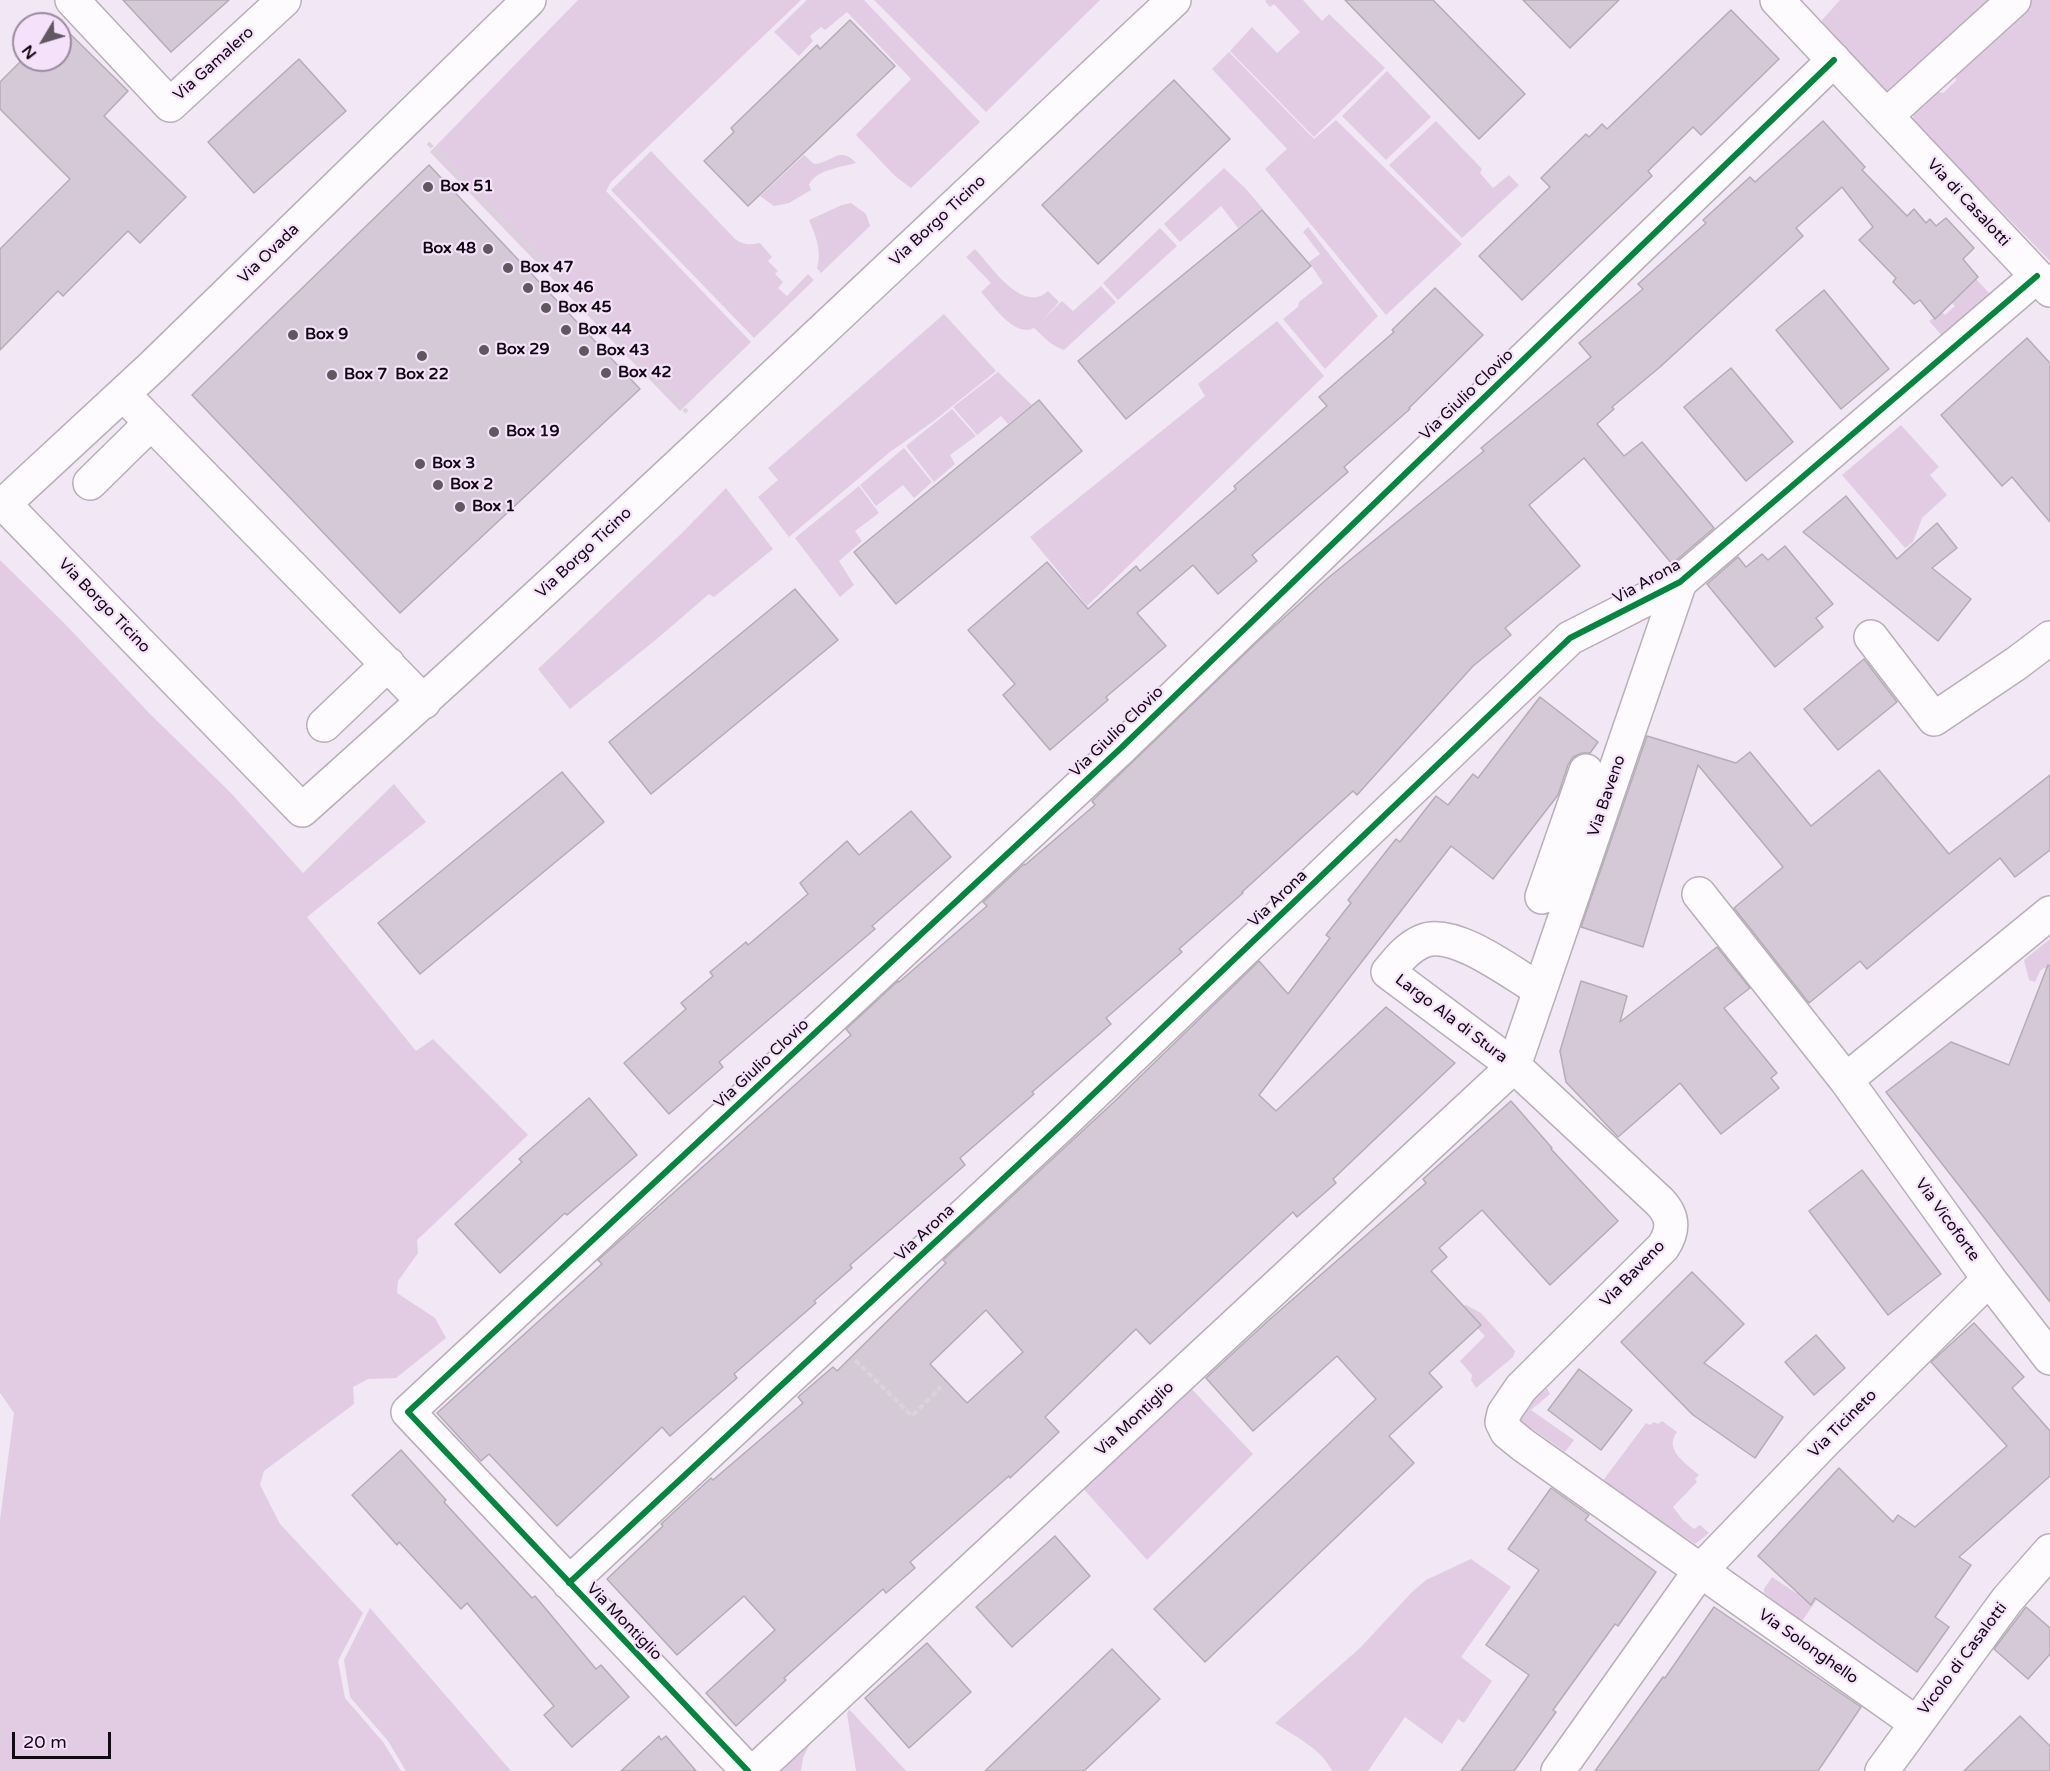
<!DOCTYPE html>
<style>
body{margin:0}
#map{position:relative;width:2050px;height:1771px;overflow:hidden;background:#f2e7f4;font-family:"Varela Round",sans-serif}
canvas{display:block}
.north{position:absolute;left:12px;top:12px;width:60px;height:60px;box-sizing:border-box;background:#f6e1fa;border:2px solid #9a8b9d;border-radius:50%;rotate:232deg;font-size:16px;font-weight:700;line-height:24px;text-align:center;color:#110a12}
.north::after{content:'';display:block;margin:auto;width:21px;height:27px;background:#605761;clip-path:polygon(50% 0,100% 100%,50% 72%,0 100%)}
.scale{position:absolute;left:12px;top:1732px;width:99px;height:27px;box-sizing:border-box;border:3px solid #110a12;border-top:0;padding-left:8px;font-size:18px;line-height:21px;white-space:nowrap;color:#110a12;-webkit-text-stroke:4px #f6e1fa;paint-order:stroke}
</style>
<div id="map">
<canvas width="2050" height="1771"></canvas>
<div class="north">N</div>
<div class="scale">20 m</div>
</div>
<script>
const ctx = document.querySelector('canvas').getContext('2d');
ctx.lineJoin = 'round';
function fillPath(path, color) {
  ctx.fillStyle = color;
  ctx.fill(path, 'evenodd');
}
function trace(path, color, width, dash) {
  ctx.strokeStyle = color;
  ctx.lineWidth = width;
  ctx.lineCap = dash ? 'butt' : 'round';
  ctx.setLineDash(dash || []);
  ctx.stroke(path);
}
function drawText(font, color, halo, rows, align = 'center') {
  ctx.font = font + ' "Varela Round",sans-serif';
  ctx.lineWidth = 4.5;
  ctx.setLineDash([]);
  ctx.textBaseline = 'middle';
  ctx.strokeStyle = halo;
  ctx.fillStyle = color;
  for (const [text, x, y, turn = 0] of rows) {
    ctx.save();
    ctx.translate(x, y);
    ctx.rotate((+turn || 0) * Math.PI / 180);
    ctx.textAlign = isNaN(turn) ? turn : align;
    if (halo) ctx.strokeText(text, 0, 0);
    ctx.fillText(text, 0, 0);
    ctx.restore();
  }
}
const green = new Path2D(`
 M578,0H801L611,182L606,191L751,342L680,411L430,152Z
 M807,0H864L980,122L911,188L895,176L856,135L911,79L847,12L825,30L821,27L810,36L813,41L799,56L774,32Z
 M874,0H1100L986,112Z
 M1267,0H1303L1322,21L1329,14L1385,68L1314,137L1230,51L1252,27L1277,53L1300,32L1274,4L1270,7L1265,1Z
 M1840,0H1997L1891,98L1824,27L1822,20Z
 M2027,0H2050V261L1913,121L1914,108L1933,91L1943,93L1956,81L1953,67Z
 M1229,52L1314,139L1336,120L1462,244L1386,315L1265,169L1287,149L1212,69Z
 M1387,71L1431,117L1386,160L1342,116Z
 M1436,121L1482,169L1480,173L1493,188L1509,175L1519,185L1462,238L1389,165Z
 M651,151L735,239C743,245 750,245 760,243L772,257L768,261L778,271L775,274L783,282L778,288L787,296L808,274L814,280L754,338L611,190Z
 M804,155L814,164C832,163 840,145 856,163C842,167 815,170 809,185L811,190L789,203L774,206L760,196Z
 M1224,168L1246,189L1263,209L1238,228L1221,206L1180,242L1164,224Z
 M851,203L866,214L870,226L821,273L817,268C822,251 816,236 809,220L842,205Z
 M1308,227L1378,316L1325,369L1283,319L1298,307L1299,302L1323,283L1309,262L1320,254L1303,232Z
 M1160,228L1177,246L1118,300L1103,283Z
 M975,249C991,266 1023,315 1048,291L1059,302L1042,321L1062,301L1073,311L1101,286L1116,302L1064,350C1050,345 1044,337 1034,328C1014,338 993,305 981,292L991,283L966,257Z
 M1976,279L1992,296L1943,337L1929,321L1942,312L1945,315L1955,306L1952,303Z
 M944,314L996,371L935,420L890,452L789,537L758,497L778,480L768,468Z
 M1277,321L1324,376L1087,606L1030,537L1205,396L1198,384Z
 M998,372L1032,405L1008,424L1001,416L977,435L953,407Z
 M952,409L976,436L950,455L955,464L934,482L906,446Z
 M1901,425L1939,467L1930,475L1947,495L1922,518L1913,542L1905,548L1842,475Z
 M904,448L932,482L914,498L903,485L876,506L860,485Z
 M859,486L879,513L855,531L862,541L839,561L854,585L840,597L795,538Z
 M726,488L773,549L714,597L709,594L658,638L570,709L538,669L681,534Z
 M0,560L65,624L150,714L230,792L303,873L394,784L426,822L307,917L416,1051L433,1039L528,1135L417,1240L418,1253L398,1281L397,1293L435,1318L446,1338L396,1378L368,1379L353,1387L354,1404L264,1471L260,1485L280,1524L363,1613L338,1661L345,1698L383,1742L401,1771H0V1520L14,1413L0,1393Z
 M2050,939V969L2044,968L2040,971L2035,982L2029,980L2024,960Z
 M1466,1305L1481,1313L1515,1351L1513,1357L1476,1388L1471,1380L1472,1375L1460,1361L1485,1336L1458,1308Z
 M1187,1384L1253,1454L1147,1560L1080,1485Z
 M1547,1388L1550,1394L1531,1410L1574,1440L1565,1452L1521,1421L1518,1418L1520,1412Z
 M1662,1421L1677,1432C1663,1450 1687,1464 1699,1475L1695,1479L1697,1482L1673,1507L1683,1520L1694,1529L1700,1525L1709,1533L1695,1544L1602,1482L1646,1423L1650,1425L1654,1422L1658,1424Z
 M1848,1555L1802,1621L1764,1593V1589L1772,1577L1796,1593L1801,1592Z
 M1471,1559L1511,1587L1461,1657L1492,1681L1464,1723L1458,1719L1442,1744L1405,1717L1368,1771H1332C1322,1749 1294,1736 1275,1723L1360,1648L1412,1592L1426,1580Z
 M370,1608L511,1771H406L388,1741L350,1697L344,1660Z
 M849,1709L906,1771H856L847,1714Z
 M812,1739L803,1758L801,1771H780L781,1767Z`);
const building = new Path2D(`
 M123,0H229L171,52Z
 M1345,0H1433L1525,94L1479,139Z
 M1523,0H1619L1570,48Z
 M1731,10L1779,59L1701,135L1693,127L1648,171L1652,176L1522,300L1479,256L1550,187L1541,178L1586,134L1589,137L1602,124L1607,129Z
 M850,20L895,66L748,206L704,161L734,132L731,128L817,45L820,49Z
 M60,24L128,91L104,116L186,197L140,243L128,231L63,296L58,291L0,350V249L70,179L0,109V82L24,58V60H60Z
 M299,59L346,111L254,193L208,142Z
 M1174,80L1230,139L1098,264L1042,205Z
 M1823,121L1865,167L1862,170L1907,216L1914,209L1926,223L1930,219L1936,226L1946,218L1974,248L1963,259L1978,277L1935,319L1920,300L1914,304L1893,282L1896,278L1859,240L1873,227L1842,187L1796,228L1803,236L1660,367L1612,407L1614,409L1597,424L1624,456L1642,442L1714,528L1672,564L1584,458L1529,505L1580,566L1505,628L1511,635L1473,666L1357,795L1353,791L1242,892L1243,893L1179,949L1182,952L1106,1018L1111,1024L1032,1092L1034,1094L960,1158L965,1165L850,1265L852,1268L814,1301L816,1303L734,1374L737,1378L670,1436L662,1427L557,1526L489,1454L481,1461L437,1413L602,1264L598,1260L616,1244L851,1035L846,1029L898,981L899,982L987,906L983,902L1024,864L1025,865L1095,805L1092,801L1257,642L1328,578L1484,451L1481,448L1591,357L1579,343L1643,289L1638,284L1706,223L1703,220L1750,177L1755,182Z
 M429,165L640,389L400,613L192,395Z
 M1262,210L1311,266L1126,419L1078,361Z
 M1435,288L1483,335L1409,408L1410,409L1344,467L1348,472L1252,555L1257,561L1218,594L1193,565L1137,613L1166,646L1106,697L1108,700L1050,750L1003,695L1015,684L968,630L1047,562L1088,609L1136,566L1140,571L1236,489L1234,486L1327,406L1319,397L1394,332L1392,330Z
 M1824,290L1889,369L1841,409L1776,330Z
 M2027,338L2050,363V522L2012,477L2002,486L1941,415Z
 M1731,368L1793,442L1746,481L1684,407Z
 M1039,400L1082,451L896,604L854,552Z
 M1846,496L1897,559L1937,523L1957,548L1932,568L1971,599L1938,641L1803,532Z
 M1785,546L1833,604L1816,618L1823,627L1775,667L1707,584L1738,557L1746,567L1762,554L1768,560Z
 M795,589L838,640L651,794L609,742Z
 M1864,659L1897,702L1838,750L1804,709Z
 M1540,697L1598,742L1590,753H1582L1573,757L1568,765L1558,795L1493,879L1451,846L1259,1095L1276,1111L1386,1007L1455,1063L1333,1179L1336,1183L1297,1217L1293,1212L1150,1344L1136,1329L1045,1417L1059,1432L1010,1478L1009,1476L910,1562L915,1568L886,1593L883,1589L784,1678L786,1680L736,1726L706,1693L775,1630L744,1596L677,1655L607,1579L663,1526L661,1524L711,1478L713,1480L803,1403L798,1397L833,1367L837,1371L946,1263L943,1260L1115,1101L1259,961L1288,994L1330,938L1326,935L1351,903L1348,900L1396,839L1400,842L1436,796L1448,805L1473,774L1478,778ZM986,1310L1023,1352L967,1403L930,1364Z
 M1647,736L1736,763L1750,752L1811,826L1879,770L1949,854L2050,775V850L2015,877L2000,858L1867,969L1860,961L1809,1003L1734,908L1783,867L1698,765L1643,947L1581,927Z
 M562,772L604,822L420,974L378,923Z
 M911,811L951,857L872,926L875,929L719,1062L723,1067L669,1114L624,1063L686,1009L681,1003L713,976L710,972L746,942L748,945L808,894L800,883L828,858L847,841L859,855Z
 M1717,947L1750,988L1724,1008L1777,1073L1771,1078L1779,1088L1721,1134L1680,1083L1618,1137L1566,1082L1560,1051L1581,981L1627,996L1620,1022Z
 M2048,965L2050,966V1302L1886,1092L1951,1042L2009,1065Z
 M589,1098L637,1155L567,1215L565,1213L500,1273L455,1224L522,1162L519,1159Z
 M1511,1101L1552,1148L1551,1149L1618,1221L1550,1285L1482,1210L1439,1248L1447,1257L1431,1271L1481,1325L1429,1373L1442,1387L1389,1436L1414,1463L1205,1662L1154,1609L1376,1399L1337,1356L1253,1431L1206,1378L1269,1320L1426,1183L1423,1179Z
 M1862,1170L1941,1274L1888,1315L1809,1211Z
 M1692,1272L1744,1324L1704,1363L1783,1417L1755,1458L1693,1415L1621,1342Z
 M1974,1323L2024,1377L2012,1388L2050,1431V1476L1959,1557L1971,1565L1935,1617L1949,1627L1917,1672L1815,1598L1811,1605L1758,1556L1839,1468L1893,1522L1898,1515L1915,1527L2007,1446L1931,1362Z
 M1816,1335L1845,1368L1814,1395L1785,1362Z
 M1579,1369L1632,1410L1601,1450L1548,1410Z
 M401,1450L446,1500L444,1502L532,1598L535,1596L596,1669L601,1665L629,1697L572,1747L544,1715L554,1706L467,1603L461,1609L399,1542L397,1545L352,1495Z
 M1551,1488L1589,1515L1585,1520L1656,1572L1618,1626L1615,1624L1553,1710L1556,1712L1514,1771H1461L1529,1675L1486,1645L1539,1570L1508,1549Z
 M1055,1536L1090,1576L1012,1647L976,1607Z
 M1714,1607L1861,1707L1818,1771H1595L1663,1677L1665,1678Z
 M2026,1607L2050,1628V1654L2028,1679L1994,1649Z
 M927,1643L971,1692L909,1748L865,1698Z
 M1112,1649L1160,1699L1084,1771H985Z
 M2020,1716L2050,1746V1771H1964Z
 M659,1736L661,1740L666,1736L696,1771H621Z`);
const path = new Path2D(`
 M428,143L687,412
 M855,1360L912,1416L941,1387`);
const minor = new Path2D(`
 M72,0L170,105L284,0
 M1777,0L2050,290
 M1886,116L2014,0
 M123,394L424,702
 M90,483L151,423
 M4,504L302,810C598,546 884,271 1174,0
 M4,504L153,366L529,0
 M1680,582L1514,1066L1660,1202C1674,1217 1674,1230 1663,1247L1521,1388L1504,1413L1502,1422L1507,1432L1523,1445L1916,1723
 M1871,637L1934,719L2017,663L2050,638
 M324,725L388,664
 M1699,894L1846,1080
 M1542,897L1586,771
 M2050,913L1846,1080L1989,1279L2050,1358
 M569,1583L1062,1124L1570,638L1680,582L2037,276
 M748,1771L408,1412L1121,748L1834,60
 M755,1771L1514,1066L1388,972C1398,960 1408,947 1423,941C1454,928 1513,974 1540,990
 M1558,1771L1700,1571L1824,1442L1989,1279
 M1882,1771L2007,1600L2050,1551`);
const cycleway = new Path2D(`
 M569,1583L1062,1124L1570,638L1680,582L2037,276
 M748,1771L408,1412L1121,748L1834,60`);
const markers = [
 [428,187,6,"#605761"],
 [488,249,6,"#605761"],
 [508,268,6,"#605761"],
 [528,288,6,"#605761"],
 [546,308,6,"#605761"],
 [566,330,6,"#605761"],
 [293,335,6,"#605761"],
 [484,350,6,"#605761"],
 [584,351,6,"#605761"],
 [422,356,6,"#605761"],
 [606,373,6,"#605761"],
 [332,375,6,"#605761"],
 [494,432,6,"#605761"],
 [420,464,6,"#605761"],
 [438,485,6,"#605761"],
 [460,507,6,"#605761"]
];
const streetNames = [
 ["Via Gamalero",214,64,-42],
 ["Via di Casalotti",1968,203,47],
 ["Via Borgo Ticino",938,221,-43],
 ["Via Ovada",269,254,-44],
 ["Via Giulio Clovio",1467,395,-44],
 ["Via Borgo Ticino",584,553,-43],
 ["Via Arona",1647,582,-29],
 ["Via Borgo Ticino",104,606,46],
 ["Via Giulio Clovio",1117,732,-44],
 ["Via Baveno",1607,796,-71],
 ["Via Arona",1278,899,-44],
 ["Largo Ala di Stura",1451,1019,37],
 ["Via Giulio Clovio",762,1064,-43],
 ["Via Vicoforte",1947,1220,54],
 ["Via Arona",925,1233,-43],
 ["Via Baveno",1633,1274,-46],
 ["Via Montiglio",1135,1419,-43],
 ["Via Ticineto",1843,1424,-45],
 ["Via Montiglio",624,1622,46],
 ["Via Solonghello",1808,1647,35],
 ["Vicolo di Casalotti",1963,1659,-53]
];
const poiNames = [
 ["Box 51",440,187],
 ["Box 48",476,249,"right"],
 ["Box 47",520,268],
 ["Box 46",540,288],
 ["Box 45",558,308],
 ["Box 44",578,330],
 ["Box 9",305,335],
 ["Box 29",496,350],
 ["Box 43",596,351],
 ["Box 42",618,373],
 ["Box 7",344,375],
 ["Box 22",422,375,"center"],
 ["Box 19",506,432],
 ["Box 3",432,464],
 ["Box 2",450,485],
 ["Box 1",472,507]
];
fillPath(green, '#e1cce4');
fillPath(building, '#d5c9d7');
trace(building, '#b4acb6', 1.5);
trace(minor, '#b8afb9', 36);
trace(path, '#d8d4d9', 4, [6, 3]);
trace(minor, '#fdfbfd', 33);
trace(cycleway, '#00873e', 6);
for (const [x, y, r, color] of markers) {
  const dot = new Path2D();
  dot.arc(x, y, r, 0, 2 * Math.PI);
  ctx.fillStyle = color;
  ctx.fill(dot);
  trace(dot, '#f6e1fa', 2);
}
drawText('16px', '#110a12', '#f6e1fa', streetNames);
drawText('bold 16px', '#110a12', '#f6e1fa', poiNames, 'left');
</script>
